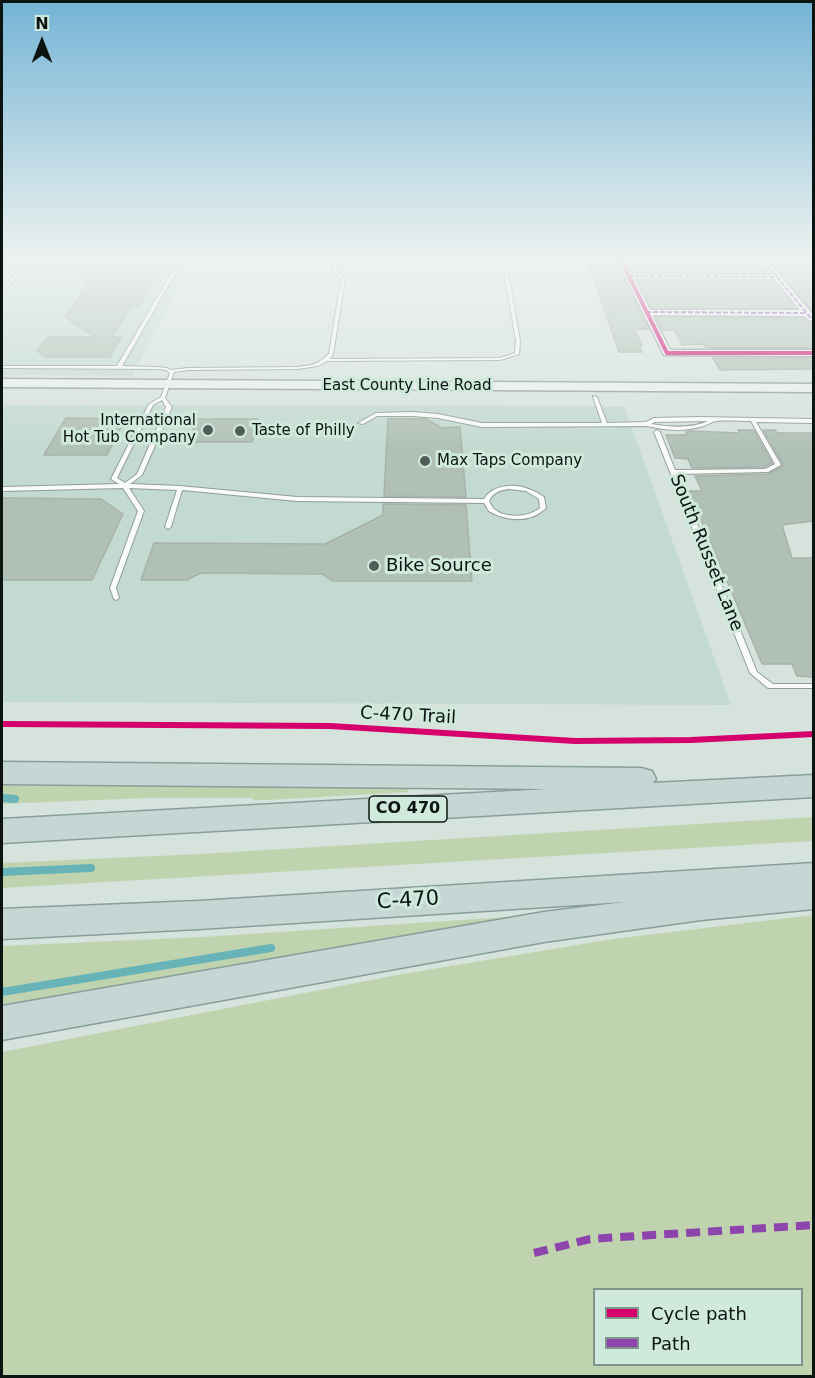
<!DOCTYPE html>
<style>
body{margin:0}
#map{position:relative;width:815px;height:1378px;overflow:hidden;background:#d6e3dd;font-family:"DejaVu Sans",sans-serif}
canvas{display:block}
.frame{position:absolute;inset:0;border:3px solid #0b1410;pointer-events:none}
.legend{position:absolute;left:593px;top:1288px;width:210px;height:78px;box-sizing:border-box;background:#d0e9dd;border:2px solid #81948b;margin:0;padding:8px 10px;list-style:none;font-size:18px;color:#0b1410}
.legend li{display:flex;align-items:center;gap:12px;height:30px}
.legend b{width:30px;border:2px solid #81948b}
.north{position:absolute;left:12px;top:12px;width:60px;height:60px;-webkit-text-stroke:4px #d0e9dd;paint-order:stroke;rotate:0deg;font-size:16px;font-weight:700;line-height:24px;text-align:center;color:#0b1410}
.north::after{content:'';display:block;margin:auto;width:21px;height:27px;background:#0b1410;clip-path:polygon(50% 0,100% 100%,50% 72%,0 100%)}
</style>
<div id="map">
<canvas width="815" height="1378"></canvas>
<div class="frame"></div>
<ul class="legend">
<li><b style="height:8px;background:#d6006c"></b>Cycle path</li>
<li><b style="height:8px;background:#8e44ad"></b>Path</li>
</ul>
<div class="north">N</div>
</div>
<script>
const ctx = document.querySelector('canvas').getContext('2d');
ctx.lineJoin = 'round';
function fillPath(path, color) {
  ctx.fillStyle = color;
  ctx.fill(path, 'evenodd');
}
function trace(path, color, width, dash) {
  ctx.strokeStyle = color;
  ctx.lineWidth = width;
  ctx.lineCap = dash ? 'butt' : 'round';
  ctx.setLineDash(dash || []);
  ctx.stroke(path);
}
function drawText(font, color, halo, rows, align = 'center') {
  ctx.font = font + ' "DejaVu Sans",sans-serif';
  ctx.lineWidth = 6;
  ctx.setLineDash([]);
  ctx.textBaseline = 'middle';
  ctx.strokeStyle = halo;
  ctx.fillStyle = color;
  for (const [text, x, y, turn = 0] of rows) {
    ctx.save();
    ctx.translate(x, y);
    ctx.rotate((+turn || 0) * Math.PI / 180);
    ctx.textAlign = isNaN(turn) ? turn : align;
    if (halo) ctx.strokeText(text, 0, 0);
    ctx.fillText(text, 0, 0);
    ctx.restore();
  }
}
const built = new Path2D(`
 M2,260H193L132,376L2,375Z
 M2,405L624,406L731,705L2,702Z`);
const green = new Path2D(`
 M2,785L408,788L409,792L267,800H253V798H146L2,804Z
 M813,817V841L2,888V863L200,854Z
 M813,915V1376H2V1052L397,975L613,939ZM594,1290H802V1364H594Z
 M508,917L509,918L2,1006V946L203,937Z`);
const stream = new Path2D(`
 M2,798L15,799
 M2,872L91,868
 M2,992L271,948`);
const building = new Path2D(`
 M107,260H166L139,307H130L112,337H121L110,357H46L37,351L48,337H95L65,317L87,286L84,284L87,280L62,267H103Z
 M779,260H813V312L772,263H781Z
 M588,262L616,263L649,329L635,330L642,346H639L642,352H619Z
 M740,262L759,263L767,273L633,272L629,263Z
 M638,280L774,281L795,308H651Z
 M656,317L803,318L813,326V348H706L704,344L682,345L674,330H662Z
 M713,358H813V369L720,370Z
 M66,418L125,419L107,455H44Z
 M197,419H258L252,442H189Z
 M388,419H426L442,428L460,427L466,497L384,496Z
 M738,430H754L772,463L764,467L692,468L688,459L675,458L666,435H687L686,432L690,431L740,433Z
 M763,430H775L777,433H813V521L782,525L792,558H813V677L797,676L792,664H762L689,491H702L695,476L768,474L782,467L783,464Z
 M2,498L101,499L123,514L92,580H2Z
 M383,504L466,505L472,581H332L322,574L201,573L187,580H141L154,543L325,544L383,515Z`);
const service = new Path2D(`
 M2,260L31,261L2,293V290L25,262H2Z
 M179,260H183L122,366L156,367L167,368L171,370L188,368L297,367L312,365L319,362L329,354L341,280L332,269L336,260H340L336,269L345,280L333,354L330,359L500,358L515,353L516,341L502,260H506L520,341L519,354L500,360L327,361L318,366L297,369L188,370L174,372L165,398L172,407L142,475L130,484L180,486L297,497L484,499C493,484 516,483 531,490C536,492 540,494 544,497L546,508C533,521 515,521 499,516C497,515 490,512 489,511C488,510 485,504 484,503L297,501L182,490L171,527L168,529L165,527L177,490L129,488L144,511L116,588L119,598L116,600L114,599L110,588L138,511L123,488L2,491V487L119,484L111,479L149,404L161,397L170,373L166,370L156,369L2,368V366H117ZM162,400L166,407L137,474L125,483L117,478L153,405ZM509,489L526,491L539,499L540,508C529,517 506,519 494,509C493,508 490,503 489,501C493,492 501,490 509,489Z
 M593,396L597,397L607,423L646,422L654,418L698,417L814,419V423L756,422L781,465L768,472L677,474L757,672L773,684H814V688H768L750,673L654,432L657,430L660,432L675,470L765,469L775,464L751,421C740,421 728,420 717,421C712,421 706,426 700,427C682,432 664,430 647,426L482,427L438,418L412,416H377L363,424L358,423L376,413L412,412L438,414L482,423H602L593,397ZM708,421C691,429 669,427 651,424L655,422Z`);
const minor = new Path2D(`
 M617,260H625L632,274L771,275L760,260H767L814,316V324L804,316L652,315L670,350H814V356L664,355ZM634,278L775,279L800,310H650Z`);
const secondary = new Path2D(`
 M2,379L814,384V392L2,387Z`);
const motorway = new Path2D(`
 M2,762L641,768L652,771L656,779L653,783L814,775V797L2,843V819L549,789L2,784Z
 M814,863V909L701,920L544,942L2,1040V1006L544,912L624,902L199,929L2,939V909L199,901Z`);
const quietFar1 = new Path2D(`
 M763,260L814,322
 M629,276L776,277
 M646,312L806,313`);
const quiet = new Path2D(`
 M534,1253L590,1239L814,1225`);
const cyclewayFar1 = new Path2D(`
 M621,260L667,353H814`);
const cycleway = new Path2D(`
 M2,724L330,726L575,741L691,740L814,734`);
const markers = [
 [208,430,6,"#525c58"],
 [240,431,6,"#525c58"],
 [425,461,6,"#525c58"],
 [374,566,6,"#525c58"]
];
const farStreetnames = [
 ["East County Line Road",407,386]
];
const farPoinames = [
 ["International",196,421,"right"],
 ["Hot Tub Company",196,438,"right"],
 ["Taste of Philly",252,431],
 ["Max Taps Company",437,461]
];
const shields = [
 [408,809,78]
];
const shieldNames = [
 ["CO 470",408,809]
];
const streetNames = [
 ["South Russet Lane",706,553,68],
 ["C-470 Trail",408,716,3]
];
const poiNames = [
 ["Bike Source",386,566]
];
const nearStreetnames = [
 ["C-470",408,901,-4]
];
fillPath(built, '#c3dad0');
fillPath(green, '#bfd4ae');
trace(stream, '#67b3b8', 8);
fillPath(building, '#b0c0b4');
trace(building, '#a8b1ac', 1.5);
trace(service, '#929c98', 2);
trace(minor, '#929c98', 3);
trace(secondary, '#929c98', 3);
trace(motorway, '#879e9a', 3);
fillPath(service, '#f9fbfa');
fillPath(minor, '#f9fbfa');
fillPath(secondary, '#e9f0ee');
fillPath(motorway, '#c5d6d4');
trace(quietFar1, '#8e44ad', 2, [5, 2]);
trace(quiet, '#8e44ad', 8, [14, 8]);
trace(cyclewayFar1, '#d6006c', 4);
trace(cycleway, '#d6006c', 6);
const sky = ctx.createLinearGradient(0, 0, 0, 453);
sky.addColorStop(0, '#74b4d5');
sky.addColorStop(0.57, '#edf2f0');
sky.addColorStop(1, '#edf2f000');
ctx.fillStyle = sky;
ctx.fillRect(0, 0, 815, 453);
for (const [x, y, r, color] of markers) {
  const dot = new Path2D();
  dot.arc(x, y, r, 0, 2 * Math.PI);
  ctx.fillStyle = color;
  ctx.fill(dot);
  trace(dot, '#d0e9dd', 2);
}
drawText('15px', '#0b1410', '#d0e9dd', farStreetnames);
drawText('15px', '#0b1410', '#d0e9dd', farPoinames, 'left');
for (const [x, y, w] of shields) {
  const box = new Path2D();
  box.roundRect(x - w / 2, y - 13, w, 26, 4.5);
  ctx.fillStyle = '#d0e9dd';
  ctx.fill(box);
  trace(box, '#0b1410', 1.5);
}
drawText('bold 16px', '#0b1410', null, shieldNames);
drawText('18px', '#0b1410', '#d0e9dd', streetNames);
drawText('18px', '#0b1410', '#d0e9dd', poiNames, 'left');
drawText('21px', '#0b1410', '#d0e9dd', nearStreetnames);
</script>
